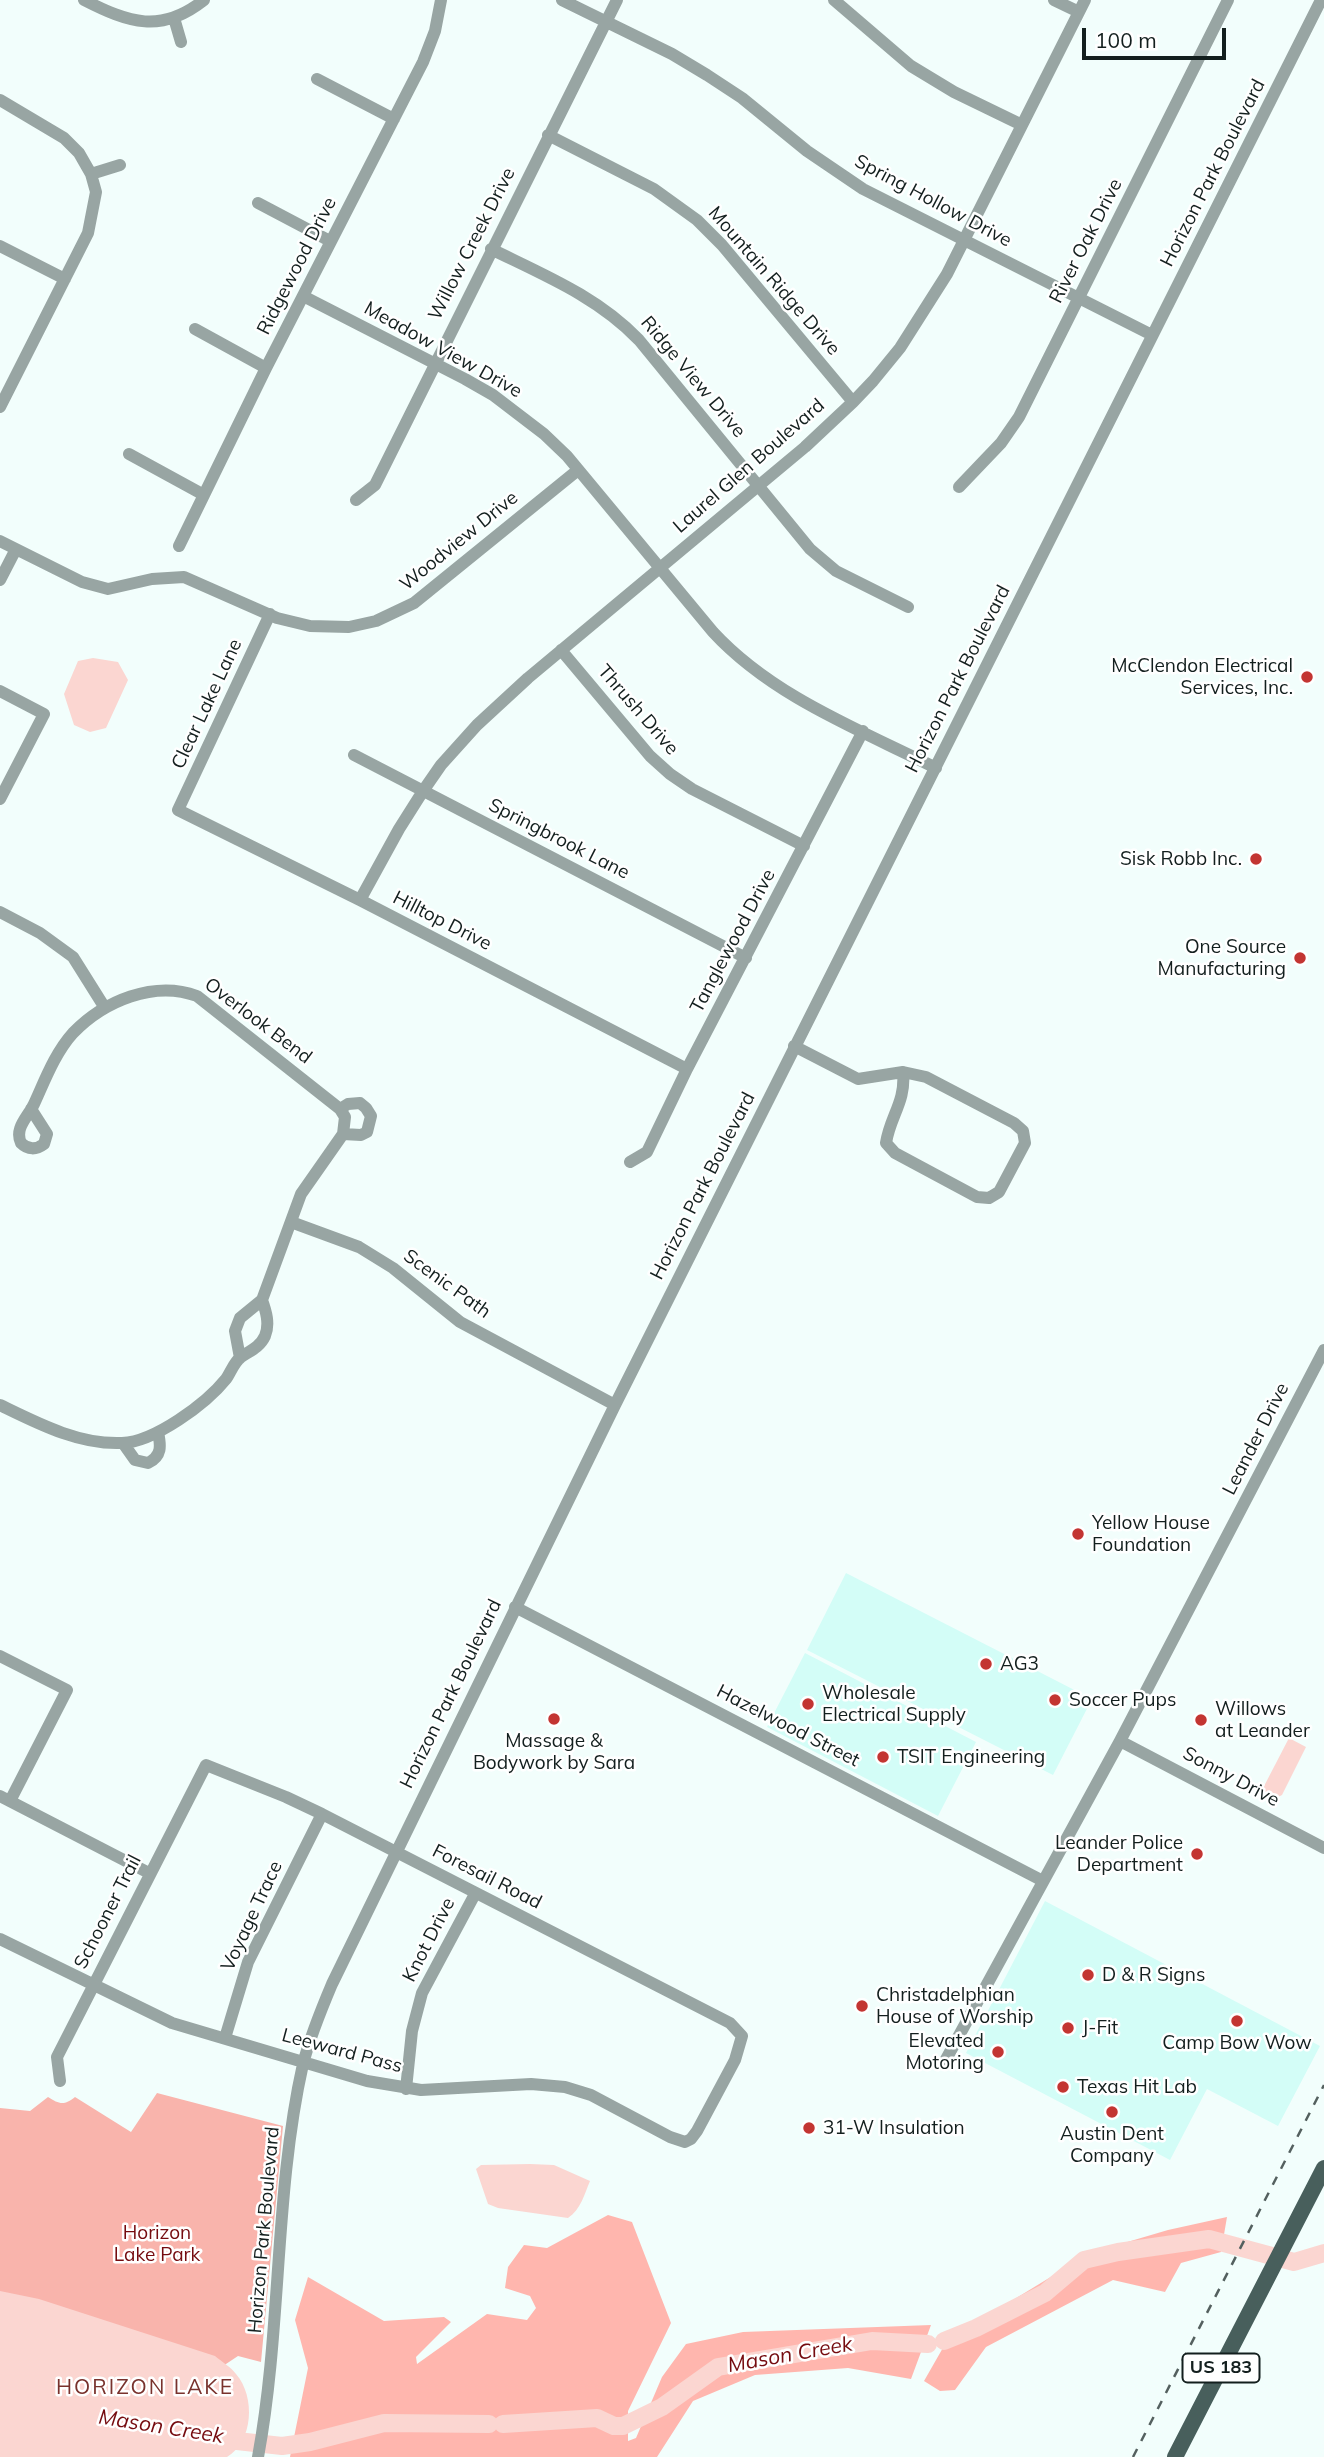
<!DOCTYPE html>
<style>
body{margin:0}
#map{position:relative;width:1324px;height:2457px;overflow:hidden;background:#f2fefc;font-family:Mulish,sans-serif}
canvas{display:block}
.scale{position:absolute;left:1082px;top:28px;width:144px;height:32px;box-sizing:border-box;border:4px solid #131f1e;border-top:0;padding-left:9px;font-size:21px;line-height:24px;white-space:nowrap;color:#131f1e;-webkit-text-stroke:5px #fff;paint-order:stroke}
</style>
<div id="map">
<canvas width="1324" height="2457"></canvas>
<div class="scale">100 m</div>
</div>
<script>
const ctx = document.querySelector('canvas').getContext('2d');
ctx.lineJoin = 'round';
function fillPath(path, color) {
  ctx.fillStyle = color;
  ctx.fill(path, 'evenodd');
}
function trace(path, color, width, dash) {
  ctx.strokeStyle = color;
  ctx.lineWidth = width;
  ctx.lineCap = dash ? 'butt' : 'round';
  ctx.setLineDash(dash || []);
  ctx.stroke(path);
}
function drawText(font, color, halo, rows, align = 'center') {
  ctx.font = font + ' Mulish,sans-serif';
  ctx.lineWidth = 5;
  ctx.setLineDash([]);
  ctx.textBaseline = 'middle';
  ctx.strokeStyle = halo;
  ctx.fillStyle = color;
  for (const [text, x, y, turn = 0] of rows) {
    ctx.save();
    ctx.translate(x, y);
    ctx.rotate((+turn || 0) * Math.PI / 180);
    ctx.textAlign = isNaN(turn) ? turn : align;
    if (halo) ctx.strokeText(text, 0, 0);
    ctx.fillText(text, 0, 0);
    ctx.restore();
  }
}
const built = new Path2D(`
 M846,1573L1092,1699L1053,1775L807,1650Z
 M805,1653L976,1742L938,1816L767,1727Z
 M1045,1901L1320,2046L1278,2126L1207,2089L1170,2160L966,2053Z`);
const green = new Path2D(`
 M157,2093L283,2126L261,2362L238,2356L214,2372L0,2329V2108L30,2111L48,2097C59,2104 64,2106 75,2097L131,2132Z`);
const forest = new Path2D(`
 M608,2215L632,2222L671,2323L628,2411V2441L636,2438L662,2377L686,2344L743,2332L931,2325L911,2379L848,2368L755,2375L693,2401L657,2457H290L308,2368L295,2320L308,2277L384,2321L444,2317L451,2322L416,2357L417,2364L487,2314L527,2320L536,2308L530,2296L505,2288L508,2267L524,2245L547,2248Z
 M1227,2217L1221,2252L1181,2263L1165,2292L1113,2280L986,2347L955,2390L940,2391L924,2381L952,2332L995,2311L1090,2253L1168,2230Z`);
const water = new Path2D(`
 M93,658L118,662L128,680L106,728L90,732L74,725L64,694L78,661Z
 M1289,1738L1306,1747L1282,1795L1276,1798L1262,1790Z
 M530,2164L554,2165L590,2181C584,2195 581,2209 568,2218L498,2208L488,2204L476,2169L481,2165Z
 M0,2291L39,2299L215,2356C222,2362 231,2367 236,2374C256,2397 253,2442 227,2457H0Z`);
const river = new Path2D(`
 M944,2341L976,2328L1045,2293L1084,2260L1118,2252L1209,2239L1294,2262L1324,2253
 M503,2424L597,2418L614,2426H623L662,2407L718,2367L872,2341L928,2344
 M219,2439L282,2446L310,2442L384,2423L489,2424`);
const minor = new Path2D(`
 M84,0C129,23 161,34 204,0
 M562,0L672,54L707,75L742,98L807,151L863,189L1152,335
 M834,0L911,66L954,92L1022,125
 M1054,0L1079,12
 M174,18L181,42
 M317,79L394,119
 M0,100L64,138L79,153L91,174L96,192L88,233L0,407
 M548,135L654,189L697,220L722,245L853,402
 M91,174L120,165
 M258,203L330,241
 M0,246L65,279
 M491,249C544,275 598,297 639,340L810,549L836,571L908,607
 M303,296L465,379L493,395L544,434L567,456L713,632C772,696 858,729 936,768
 M195,329L266,368
 M129,454L204,495
 M959,487L1001,443L1019,417L1228,0
 M356,500L375,485L617,0
 M0,541L82,582L108,589L152,579L184,577L277,618L310,626L349,627L376,621L414,603L578,470
 M179,546L266,368L423,62L435,31L441,0
 M0,580L16,549
 M270,614L178,810L360,900L687,1069
 M561,650L650,756L670,774L692,789L804,846
 M0,691L44,714L0,799
 M354,755L746,958
 M360,900L399,829L423,791L441,765L477,725L528,678L805,447L853,402L873,381L900,348L947,274L1085,0
 M0,912L40,933L73,957L105,1008
 M794,1046L858,1079L903,1072C906,1102 890,1116 886,1143L895,1153L977,1197L989,1198L999,1192L1025,1143L1023,1131L1014,1123L926,1077L903,1072
 M31,1109L47,1134L44,1144C36,1150 28,1150 21,1143C14,1128 28,1117 34,1104C45,1080 55,1053 73,1033C104,1001 154,980 197,996L340,1109L345,1117L343,1134L301,1194L262,1300L240,1318L235,1331L240,1358
 M340,1109L348,1104L360,1103L366,1108L371,1116L367,1132L361,1135L343,1134
 M630,1162L647,1152L687,1069L863,731
 M291,1222L359,1247L393,1268L460,1322L615,1405
 M0,1405C37,1423 79,1445 122,1443C154,1442 206,1404 226,1379C231,1372 234,1362 241,1357C250,1351 260,1347 265,1336C270,1324 266,1311 262,1300
 M123,1443L135,1460L148,1463C162,1456 161,1446 158,1432
 M515,1607L1043,1881
 M0,1656L67,1690L10,1801
 M1120,1741L1324,1848
 M0,1796L149,1873
 M0,1939L172,2023L367,2081L421,2090L531,2084L565,2087L591,2095L670,2137L685,2142L691,2139L697,2131L735,2060L742,2036L730,2023L322,1814L286,1797L206,1765L57,2057L60,2081
 M225,2038L248,1962L322,1814
 M944,2063L1120,1741L1324,1350
 M406,2089L412,2031L422,1993L475,1894
 M258,2457C282,2327 274,2193 303,2064C310,2037 321,2010 332,1984L615,1405L1321,0`);
const major = new Path2D(`
 M1175,2457L1324,2168`);
const rail = new Path2D(`
 M1133,2457L1324,2085`);
const markers = [
 [1307,677,7,"#c33532"],
 [1256,859,7,"#c33532"],
 [1300,958,7,"#c33532"],
 [1078,1534,7,"#c33532"],
 [986,1664,7,"#c33532"],
 [1055,1700,7,"#c33532"],
 [808,1704,7,"#c33532"],
 [554,1719,7,"#c33532"],
 [1201,1720,7,"#c33532"],
 [883,1757,7,"#c33532"],
 [1197,1854,7,"#c33532"],
 [1088,1975,7,"#c33532"],
 [862,2006,7,"#c33532"],
 [1237,2021,7,"#c33532"],
 [1068,2028,7,"#c33532"],
 [998,2052,7,"#c33532"],
 [1063,2087,7,"#c33532"],
 [1112,2112,7,"#c33532"],
 [809,2128,7,"#c33532"]
];
const shields = [
 [1221,2368,77]
];
const shieldNames = [
 ["US 183",1221,2368]
];
const streetNames = [
 ["Horizon Park Boulevard",1213,173,-63],
 ["Spring Hollow Drive",933,201,28],
 ["River Oak Drive",1086,241,-63],
 ["Willow Creek Drive",472,244,-63],
 ["Ridgewood Drive",297,266,-63],
 ["Mountain Ridge Drive",774,281,49],
 ["Meadow View Drive",443,350,29],
 ["Ridge View Drive",693,377,50],
 ["Laurel Glen Boulevard",749,466,-41],
 ["Woodview Drive",459,541,-39],
 ["Horizon Park Boulevard",958,679,-63],
 ["Clear Lake Lane",207,704,-65],
 ["Thrush Drive",638,710,49],
 ["Springbrook Lane",559,839,27],
 ["Hilltop Drive",442,921,27],
 ["Tanglewood Drive",733,941,-62],
 ["Overlook Bend",258,1021,37],
 ["Horizon Park Boulevard",703,1186,-63],
 ["Scenic Path",447,1284,36],
 ["Leander Drive",1256,1439,-63],
 ["Horizon Park Boulevard",451,1694,-64],
 ["Hazelwood Street",788,1726,27],
 ["Sonny Drive",1231,1777,28],
 ["Foresail Road",487,1877,27],
 ["Schooner Trail",108,1912,-63],
 ["Voyage Trace",252,1916,-65],
 ["Knot Drive",429,1940,-63],
 ["Leeward Pass",342,2051,15],
 ["Horizon Park Boulevard",264,2230,-85]
];
const poiNames = [
 ["McClendon Electrical",1293,666,"right"],
 ["Services, Inc.",1293,688,"right"],
 ["Sisk Robb Inc.",1242,859,"right"],
 ["One Source",1286,947,"right"],
 ["Manufacturing",1286,969,"right"],
 ["Yellow House",1092,1523],
 ["Foundation",1092,1545],
 ["AG3",1000,1664],
 ["Wholesale",822,1693],
 ["Electrical Supply",822,1715],
 ["Soccer Pups",1069,1700],
 ["Willows",1215,1709],
 ["at Leander",1215,1731],
 ["Massage &",554,1741,"center"],
 ["Bodywork by Sara",554,1763,"center"],
 ["TSIT Engineering",897,1757],
 ["Leander Police",1183,1843,"right"],
 ["Department",1183,1865,"right"],
 ["D & R Signs",1102,1975],
 ["Christadelphian",876,1995],
 ["House of Worship",876,2017],
 ["J-Fit",1082,2028],
 ["Elevated",984,2041,"right"],
 ["Motoring",984,2063,"right"],
 ["Camp Bow Wow",1237,2043,"center"],
 ["Texas Hit Lab",1077,2087],
 ["31-W Insulation",823,2128],
 ["Austin Dent",1112,2134,"center"],
 ["Company",1112,2156,"center"]
];
const parkNames = [
 ["Horizon",157,2233],
 ["Lake Park",157,2255]
];
const waterNames = [
 ["Mason Creek",790,2355,-10],
 ["Mason Creek",161,2427,9]
];
const neighbourhoodNames = [
 ["HORIZON LAKE",145,2388]
];
fillPath(built, '#d3fdf7');
fillPath(green, '#f9b4ac');
fillPath(forest, '#ffb6ae');
fillPath(water, '#fbd6d1');
trace(river, '#fbd6d1', 18);
trace(minor, '#98a5a3', 12);
trace(major, '#485f5c', 16);
trace(rail, '#54605f', 2.5, [9, 9]);
for (const [x, y, r, color] of markers) {
  const dot = new Path2D();
  dot.arc(x, y, r, 0, 2 * Math.PI);
  ctx.fillStyle = color;
  ctx.fill(dot);
  trace(dot, '#fff', 2.5);
}
for (const [x, y, w] of shields) {
  const box = new Path2D();
  box.roundRect(x - w / 2, y - 14.5, w, 29, 5);
  ctx.fillStyle = '#fff';
  ctx.fill(box);
  trace(box, '#131f1e', 2);
}
drawText('bold 18px', '#131f1e', null, shieldNames);
drawText('19px', '#131f1e', '#fff', streetNames);
drawText('19px', '#131f1e', '#fff', poiNames, 'left');
drawText('19px', '#750b0f', '#fff', parkNames);
drawText('italic 21px', '#750b0f', '#fff', waterNames);
ctx.letterSpacing = '2px';
drawText('21px', '#79322d', '#fff', neighbourhoodNames);
ctx.letterSpacing = '0px';
</script>
